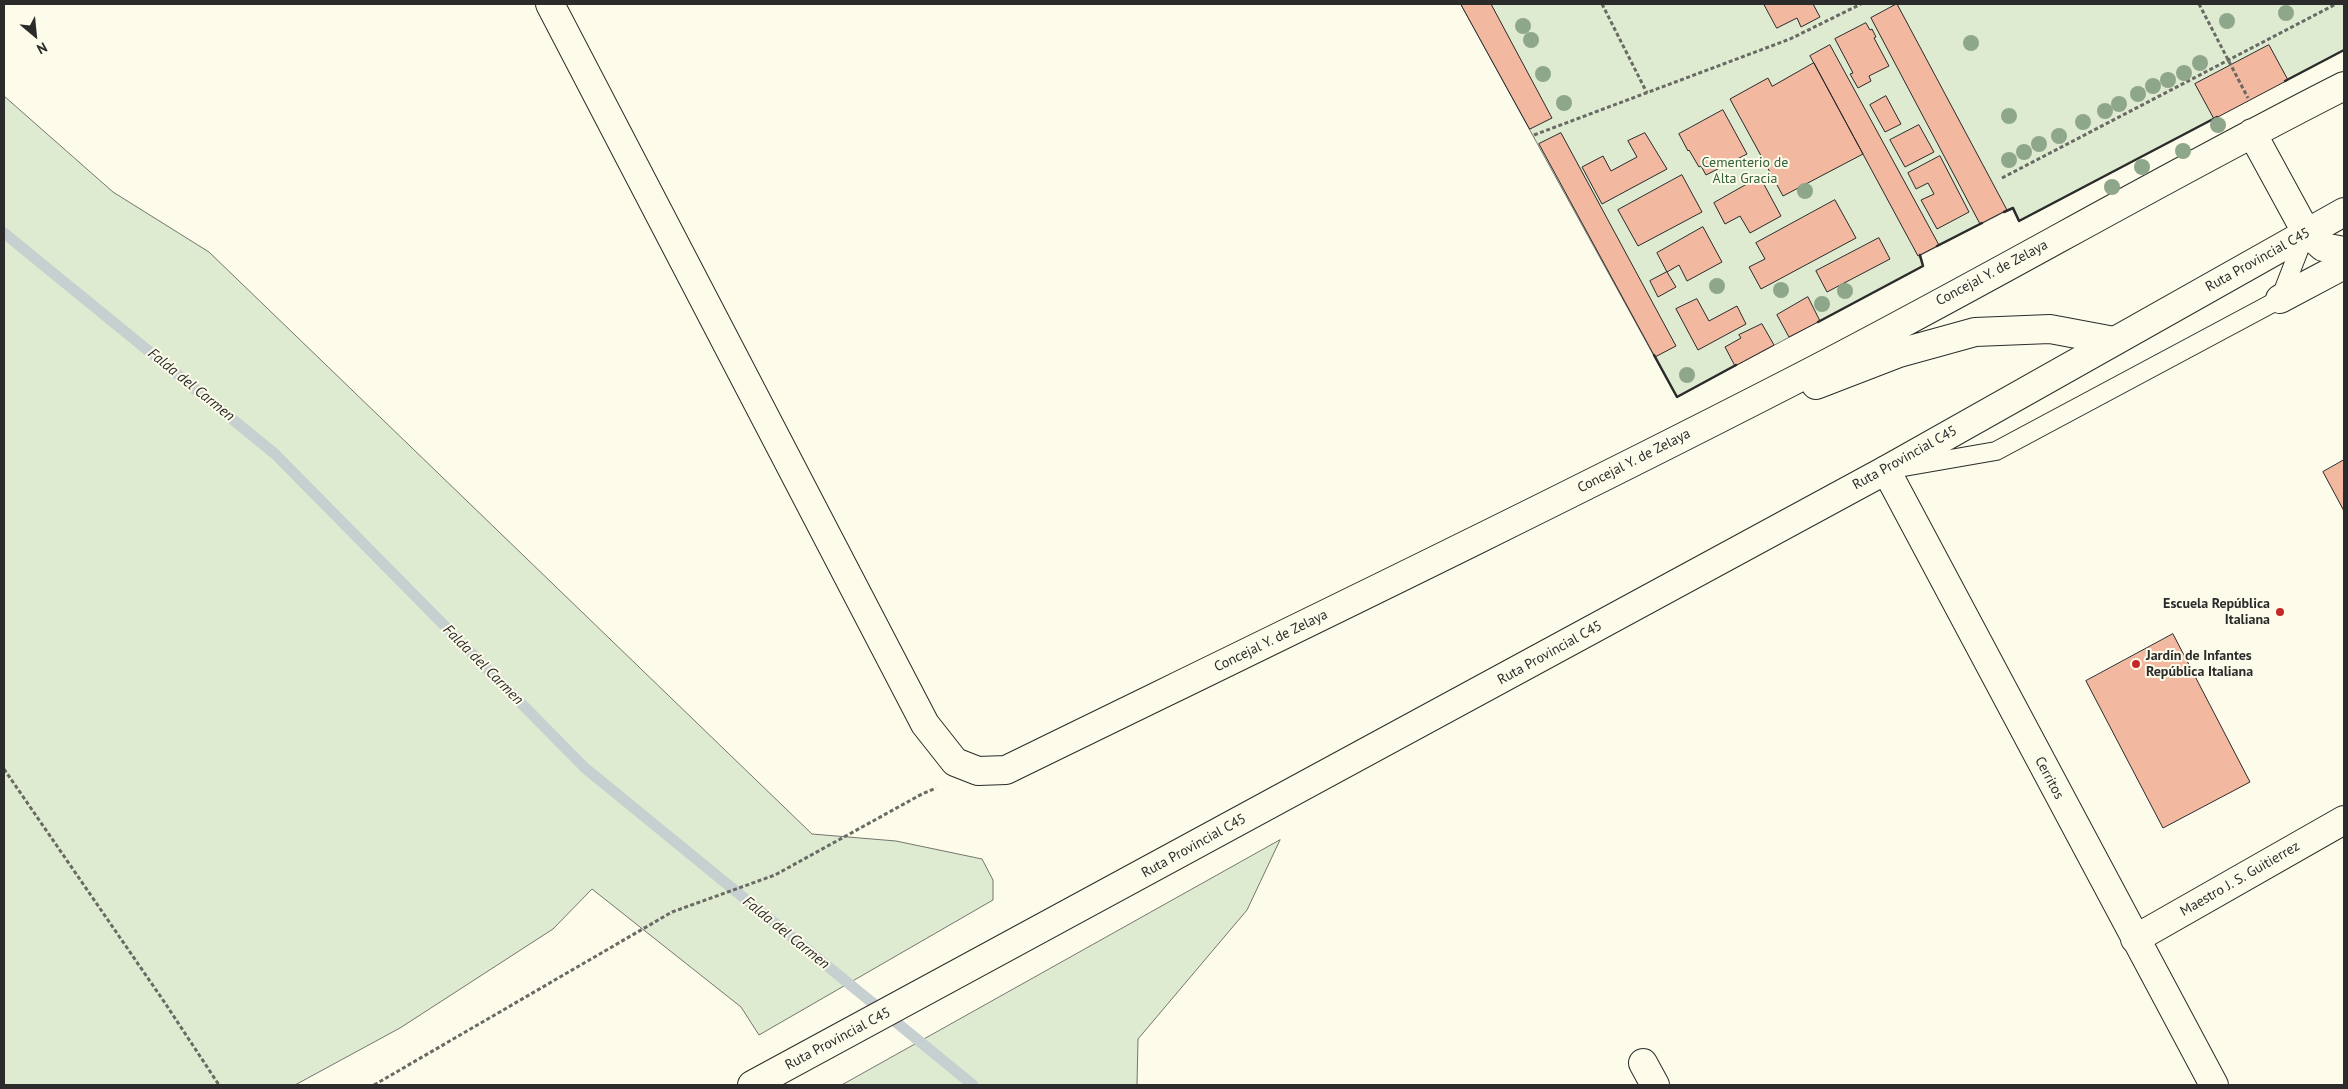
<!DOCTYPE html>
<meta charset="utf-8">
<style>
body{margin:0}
#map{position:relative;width:2348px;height:1089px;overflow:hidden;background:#fdfbea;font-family:"PT Sans",sans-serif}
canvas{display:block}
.frame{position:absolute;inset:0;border:5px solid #2b2b2b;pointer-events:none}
.north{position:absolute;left:10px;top:10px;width:50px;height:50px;-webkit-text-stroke:4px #fdfbea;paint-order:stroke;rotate:152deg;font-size:14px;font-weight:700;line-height:20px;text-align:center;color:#2b2b2b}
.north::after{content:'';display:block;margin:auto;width:18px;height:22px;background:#2b2b2b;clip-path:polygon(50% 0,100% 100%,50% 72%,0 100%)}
</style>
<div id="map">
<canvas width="2348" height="1089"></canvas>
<div class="frame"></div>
<div class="north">N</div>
</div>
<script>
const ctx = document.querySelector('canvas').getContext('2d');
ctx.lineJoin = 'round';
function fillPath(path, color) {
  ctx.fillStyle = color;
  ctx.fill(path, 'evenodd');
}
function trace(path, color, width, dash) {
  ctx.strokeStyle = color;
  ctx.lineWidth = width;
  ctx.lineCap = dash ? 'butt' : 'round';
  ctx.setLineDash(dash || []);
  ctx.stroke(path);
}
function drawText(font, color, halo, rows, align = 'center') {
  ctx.font = font + ' "PT Sans",sans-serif';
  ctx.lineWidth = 4;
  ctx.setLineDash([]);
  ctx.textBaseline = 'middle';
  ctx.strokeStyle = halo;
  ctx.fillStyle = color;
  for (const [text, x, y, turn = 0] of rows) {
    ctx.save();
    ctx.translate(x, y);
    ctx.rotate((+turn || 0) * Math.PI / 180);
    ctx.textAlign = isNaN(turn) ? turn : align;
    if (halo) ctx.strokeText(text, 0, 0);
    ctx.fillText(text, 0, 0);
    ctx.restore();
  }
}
const green = new Path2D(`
 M1461,4H2344V50L2019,221L2012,208L1919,256L1923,266L1677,397Z
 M4,96L113,192L209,252L812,834L896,841L982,859L993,880V900L759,1035L741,1007L592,889L553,929L400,1028L295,1085H4Z
 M1280,840L1247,910L1138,1039L1137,1085H842Z`);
const stream = new Path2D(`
 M4,233L275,454L585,768L973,1085`);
const building = new Path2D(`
 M1461,4H1491L1552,118L1530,129Z
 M1764,4H1813L1820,17L1801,27L1797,18L1777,28Z
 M1897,4L2007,210L1980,224L1871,18Z
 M1866,23L1870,30L1872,29L1876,37L1874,38L1889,66L1869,76L1871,81L1858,88L1850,74L1853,73L1835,39Z
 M1830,45L1939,245L1918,256L1810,56Z
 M2269,45L2288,80L2214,119L2195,84Z
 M1814,63L1863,154L1783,196L1730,99L1768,78L1772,86Z
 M1886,96L1901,124L1885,132L1870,105Z
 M1723,110L1747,154L1706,175L1701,166L1699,167L1689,150L1688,151L1679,134Z
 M1919,125L1934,152L1905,167L1890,140Z
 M1561,133L1676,346L1655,357L1539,144Z
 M1645,133L1667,169L1602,204L1582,167L1603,156L1611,171L1637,157L1628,141Z
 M1940,156L1969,212L1937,229L1921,200L1934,194L1928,183L1916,189L1908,173Z
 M1682,175L1702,212L1638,246L1618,210Z
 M1760,177L1781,216L1750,233L1740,216L1725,224L1714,203Z
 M1835,200L1856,238L1761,289L1749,267L1765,259L1756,243Z
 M1703,227L1722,262L1687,281L1679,265L1667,272L1657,253Z
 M1879,238L1890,259L1827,292L1816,271Z
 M1667,272L1676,287L1658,297L1650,281Z
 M1808,297L1820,321L1789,337L1777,315Z
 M1697,299L1709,321L1737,306L1746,324L1698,350L1676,309Z
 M1762,324L1774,345L1735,366L1725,347L1741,338L1739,335Z
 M2344,460V511L2323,472Z
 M2173,634L2250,782L2163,828L2086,681Z`);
const path = new Path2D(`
 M1602,4L1647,93
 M2199,4L2248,98
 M1534,135L1790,39L1861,4
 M2002,178L2336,4
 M4,769L165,1003L219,1085
 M374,1085L672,912L775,875L922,794L936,788`);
const lane = new Path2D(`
 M1904,467L1996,451L2280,299L2306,232`);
const street = new Path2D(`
 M550,4L925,724L955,762L978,771L1006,770C1268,642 1532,515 1791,382C1977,287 2158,180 2344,86
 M2252,133L2306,232L2323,247L2344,251
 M2280,299L2344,265
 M1816,385L1899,353L1975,332L2050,329L2114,341
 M1886,470L2214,1085
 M2135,939L2344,820
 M1643,1063L1655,1085`);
const secondary = new Path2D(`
 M752,1085L1886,470L2344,212`);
const wall = new Path2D(`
 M2285,81L2344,50
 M2004,212L2013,208L2019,221L2217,117
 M1937,246L1982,223
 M1818,322L1923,266L1920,255
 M1654,355L1677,397L1736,365`);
const trees = [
 [2286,13],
 [2227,21],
 [1523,26],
 [1531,40],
 [1971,43],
 [2200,63],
 [2184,73],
 [1543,74],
 [2168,80],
 [2153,86],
 [2138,94],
 [1564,103],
 [2119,104],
 [2105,111],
 [2009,116],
 [2083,122],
 [2218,125],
 [2059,136],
 [2039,144],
 [2183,151],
 [2024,152],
 [2009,160],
 [2142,167],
 [2112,187],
 [1805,191],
 [1717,286],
 [1781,290],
 [1845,291],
 [1822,304],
 [1687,375]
];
const markers = [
 [2280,612,5,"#c62828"],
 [2136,664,5,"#c62828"]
];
const parkNames = [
 ["Cementerio de",1745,163],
 ["Alta Gracia",1745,179]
];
const streetNames = [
 ["Ruta Provincial C45",2258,260,-29],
 ["Concejal Y. de Zelaya",1992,273,-28],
 ["Ruta Provincial C45",1905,458,-29],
 ["Concejal Y. de Zelaya",1634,461,-27],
 ["Concejal Y. de Zelaya",1271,641,-26],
 ["Ruta Provincial C45",1550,653,-29],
 ["Cerritos",2049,778,62],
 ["Ruta Provincial C45",1194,846,-29],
 ["Maestro J. S. Guitierrez",2240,879,-30],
 ["Ruta Provincial C45",838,1039,-28]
];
const poiNames = [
 ["Escuela República",2270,604],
 ["Italiana",2270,620],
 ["Jardín de Infantes",2146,656,"left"],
 ["República Italiana",2146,672,"left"]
];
const waterNames = [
 ["Falda del Carmen",191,385,39],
 ["Falda del Carmen",483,665,45],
 ["Falda del Carmen",786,933,39]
];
fillPath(green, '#deebd1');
trace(green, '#74746e', 1);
trace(stream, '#c7d0d0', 11);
fillPath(building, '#f2b8a0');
trace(building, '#2b2b2b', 1);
trace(lane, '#2b2b2b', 20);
trace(street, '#2b2b2b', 30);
trace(secondary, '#2b2b2b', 30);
trace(path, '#6a6964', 3, [4, 2.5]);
trace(lane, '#fdfbea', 18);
trace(street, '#fdfbea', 28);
trace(secondary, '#fdfbea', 28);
trace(wall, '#2b2b2b', 2.5);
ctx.fillStyle = '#8ea78a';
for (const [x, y] of trees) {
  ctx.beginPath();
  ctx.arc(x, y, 8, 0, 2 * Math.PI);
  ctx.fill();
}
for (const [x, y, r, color] of markers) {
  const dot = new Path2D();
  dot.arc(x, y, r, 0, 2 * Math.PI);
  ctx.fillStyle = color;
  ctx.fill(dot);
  trace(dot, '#fdfbea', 2);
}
drawText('14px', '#34623c', '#fdfbea', parkNames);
drawText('14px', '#2b2b2b', '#fdfbea', streetNames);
drawText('bold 14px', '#2b2b2b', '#fdfbea', poiNames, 'right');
drawText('italic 15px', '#2b2b2b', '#fdfbea', waterNames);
</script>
